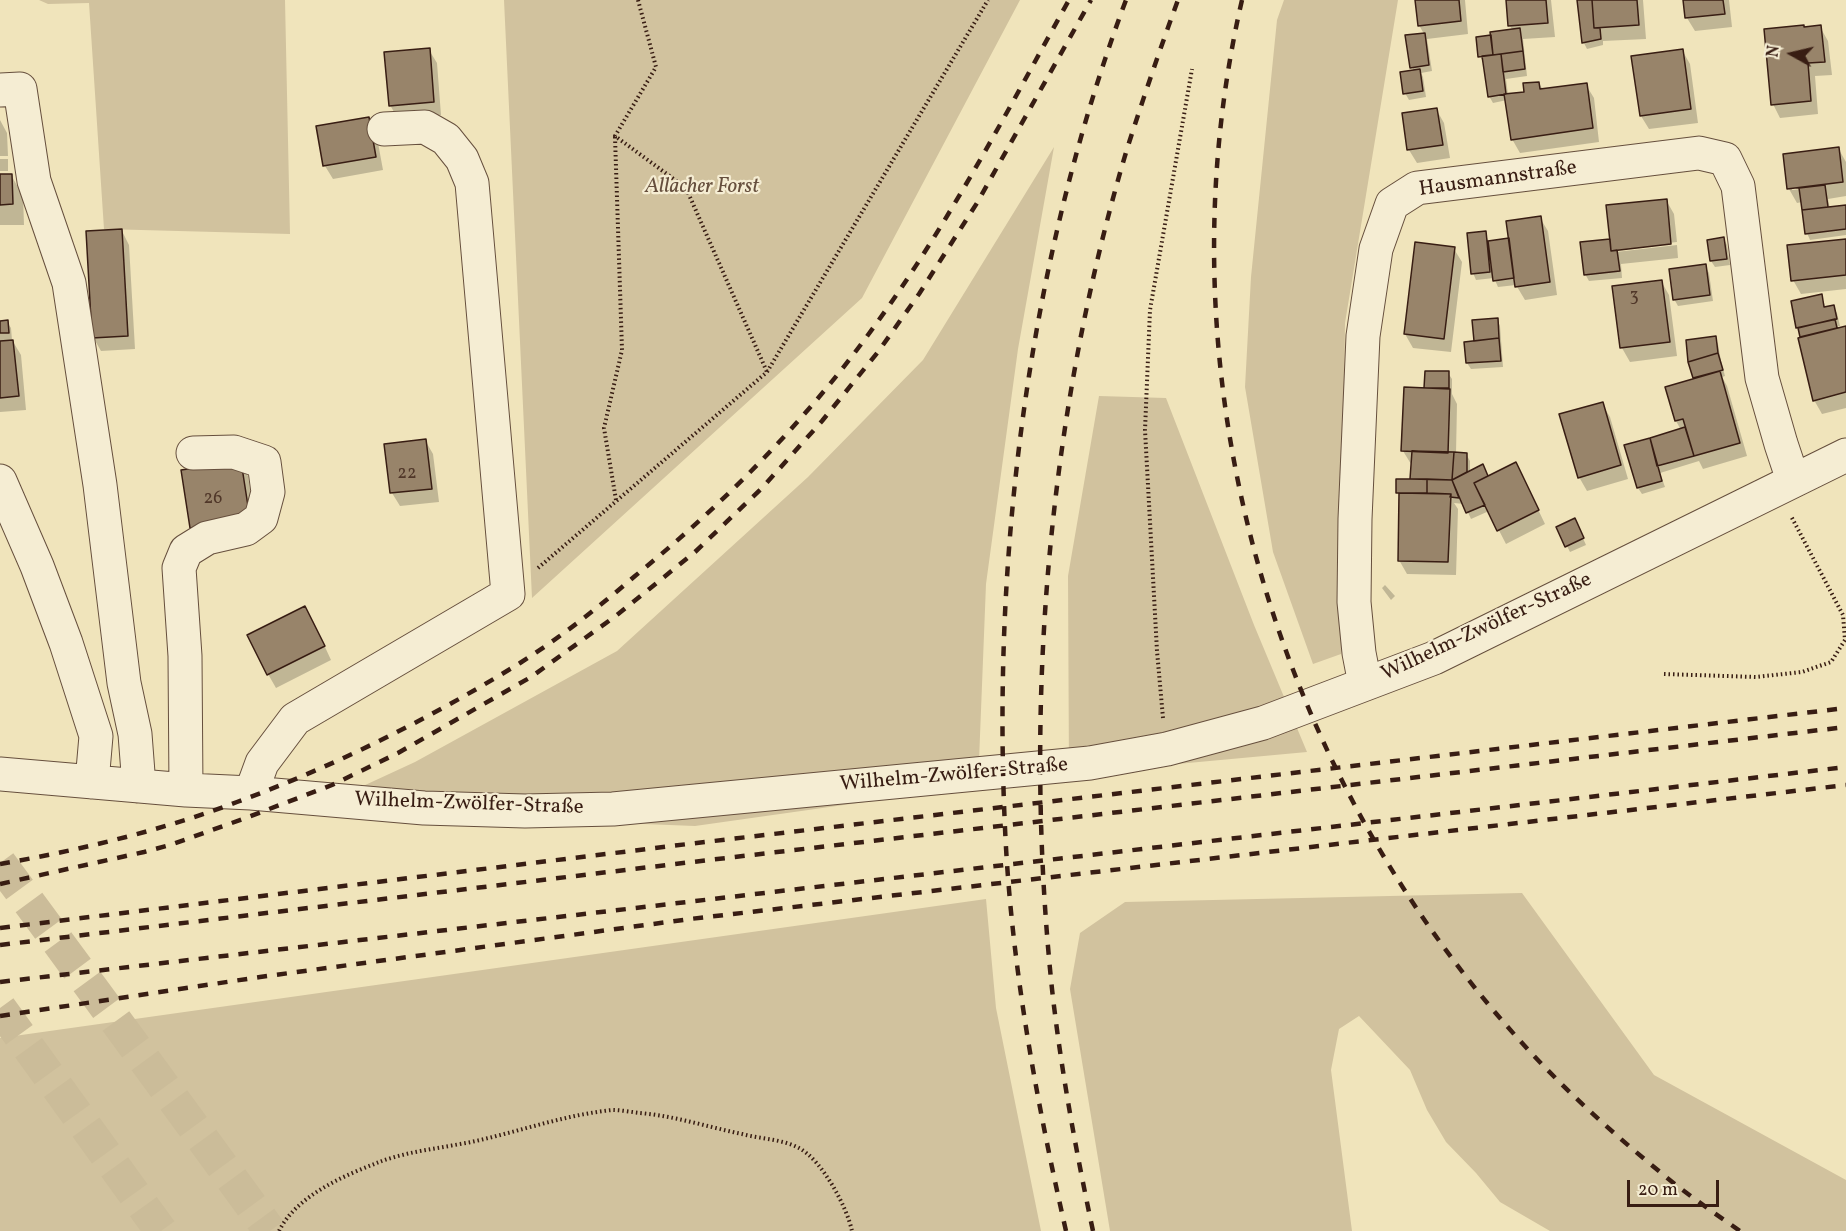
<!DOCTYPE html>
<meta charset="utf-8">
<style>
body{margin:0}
#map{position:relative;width:1846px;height:1231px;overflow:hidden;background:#f0e4bb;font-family:Vollkorn,serif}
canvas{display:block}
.north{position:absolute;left:1762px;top:24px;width:60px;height:60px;-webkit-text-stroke:4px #f5edd3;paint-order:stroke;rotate:278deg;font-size:16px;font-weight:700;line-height:24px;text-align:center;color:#381d13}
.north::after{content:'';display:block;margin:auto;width:21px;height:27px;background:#381d13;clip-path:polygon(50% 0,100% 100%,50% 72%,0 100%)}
.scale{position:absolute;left:1627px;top:1180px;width:92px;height:27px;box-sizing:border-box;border:3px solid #381d13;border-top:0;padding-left:8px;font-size:18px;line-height:21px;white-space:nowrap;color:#381d13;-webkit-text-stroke:4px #f5edd3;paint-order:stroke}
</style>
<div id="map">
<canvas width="1846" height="1231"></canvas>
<div class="north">N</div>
<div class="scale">20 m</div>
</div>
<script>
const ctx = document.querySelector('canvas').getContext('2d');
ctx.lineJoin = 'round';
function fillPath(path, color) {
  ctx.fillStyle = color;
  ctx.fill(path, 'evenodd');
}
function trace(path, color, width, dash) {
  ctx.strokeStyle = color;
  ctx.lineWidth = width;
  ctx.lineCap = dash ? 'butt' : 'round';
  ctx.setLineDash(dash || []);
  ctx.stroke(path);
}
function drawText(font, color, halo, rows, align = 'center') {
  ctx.font = font + ' Vollkorn,serif';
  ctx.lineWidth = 4.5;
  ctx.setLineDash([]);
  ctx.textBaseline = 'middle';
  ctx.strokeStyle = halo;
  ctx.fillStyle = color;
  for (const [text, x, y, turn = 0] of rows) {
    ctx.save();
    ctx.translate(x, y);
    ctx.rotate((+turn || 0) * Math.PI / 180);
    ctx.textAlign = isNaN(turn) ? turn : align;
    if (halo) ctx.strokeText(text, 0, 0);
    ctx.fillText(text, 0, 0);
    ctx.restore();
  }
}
const green = new Path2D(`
 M39,0H285L290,234L104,229L89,3L48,4Z
 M504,0H1020L862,298L532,598Z
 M1284,0H1398L1345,323L1341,654L1313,664L1273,552L1245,387L1251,277L1277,20Z
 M1054,147L1018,349L986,584L978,786L695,826L309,811L415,762L617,651L808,477L923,360Z
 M1099,396L1166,398L1254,625L1307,752L1069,774L1068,576Z
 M1522,893L1654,1075L1846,1180V1231H1550L1500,1202L1476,1173L1446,1142L1427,1110L1410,1070L1359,1016L1339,1029L1331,1070L1352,1231H1110L1070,989L1080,933L1125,902Z
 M986,899L996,1008L1041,1231H0V1038Z`);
const shadow = new Path2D(`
 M1416,0H1465L1468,34L1427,39L1432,71L1421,73L1423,77L1426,97L1409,100L1405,93L1414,71L1412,67L1424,34L1419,25Z
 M1508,0H1551L1555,37L1523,39L1527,76L1506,79L1508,95L1525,93L1539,83L1543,90L1586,85L1594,98L1599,142L1520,153L1512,139L1507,100L1493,103L1489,96L1483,62L1480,56L1513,31L1510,26Z
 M1579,0H1643L1646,39L1603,41V45L1587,49L1584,43Z
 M1685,0H1729L1732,27L1695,31L1687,18Z
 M1820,27L1828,41L1832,75L1815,76L1818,114L1780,118L1773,104L1804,28Z
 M429,50L437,63L441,115L398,119L390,105Z
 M1682,50L1690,64L1698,123L1649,129L1641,116Z
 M1436,109L1444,123L1450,158L1417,163L1409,150Z
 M0,120L7,133L8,156H0Z
 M376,132L383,170L333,179L325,166Z
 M1838,148L1846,162V196L1828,199L1830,209L1846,207V235L1810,240L1807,233L1802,202L1797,203L1789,189L1784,155ZM1808,185L1809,188L1792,190V187Z
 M0,159H8V171H0Z
 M0,175H11L23,196L24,225H0Z
 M1666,200L1674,214L1677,242L1616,249V252L1677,245L1678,258L1621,264L1622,278L1589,281L1585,274L1611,240Z
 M1540,218L1548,231L1557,295L1525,300L1516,285L1498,287L1494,278L1476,280L1473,273L1485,232L1489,243L1510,240Z
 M122,231L129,245L135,349L101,351L93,337Z
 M1724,239L1727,245L1730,265L1715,267L1711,261Z
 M1846,240V289L1801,294L1793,280Z
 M1454,249L1462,262L1451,352L1413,348L1405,334Z
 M1705,266L1709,273L1713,301L1678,306L1674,299Z
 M1661,281L1669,295L1677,356L1630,362L1622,348L1614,287Z
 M1821,295L1826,308L1833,307L1837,313L1840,326H1838L1839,329L1846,328V408L1822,414L1814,400L1802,339L1792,302Z
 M1497,319L1500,326L1503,367L1471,369L1467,363L1476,342Z
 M0,322H7L11,328L12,340L21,355L26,410L0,412Z
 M1715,338L1718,344L1721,361L1725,376L1722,377L1727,386L1747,456L1703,469L1699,461L1660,473L1665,487L1642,494L1638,488L1681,430L1676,421L1666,388L1696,379L1690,362Z
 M1426,373H1448L1452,379V394L1457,404L1456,454H1466L1470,461V472L1488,477L1523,478L1545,524L1506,544L1489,511L1471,519L1464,504L1454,503L1458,509L1456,575L1407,574L1399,560L1400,497L1398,492L1411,480L1413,464H1411L1403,451L1426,389Z
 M1602,404L1610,417L1628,479L1587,491L1579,477Z
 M425,440L433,454L439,502L400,506L392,493Z
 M240,462L248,476L257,533L199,541L191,528Z
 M1578,527L1586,545L1570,552L1567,546Z
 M1385,585L1395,596L1391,600L1382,588Z
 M313,621L331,660L276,688L268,674Z`);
const building = new Path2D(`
 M1415,0H1459L1461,21L1418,26Z
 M1506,0H1546L1548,23L1508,26Z
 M1577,0H1592L1594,28H1600L1601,39L1582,43Z
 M1592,0H1637L1639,25L1594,28Z
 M1683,0H1723L1725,14L1685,18Z
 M1804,25V27L1821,25L1825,62L1808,63L1811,101L1771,105L1764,29Z
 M1520,28L1523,51L1493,55L1490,32Z
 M1425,33L1429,65L1410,68L1405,35Z
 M1491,35L1493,55L1478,57L1476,37Z
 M430,48L434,102L389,106L384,52Z
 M1683,49L1691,109L1640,116L1631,56Z
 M1523,51L1525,69L1503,72L1501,54Z
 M1501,54L1506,94L1488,97L1482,56Z
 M1420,69L1423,91L1403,94L1400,72Z
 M1539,82L1540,89L1587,83L1593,128L1511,140L1504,94L1524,92L1523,83Z
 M1437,108L1443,145L1407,150L1402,113Z
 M369,117L376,157L323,166L316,126Z
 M1839,147L1843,182L1787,189L1783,154Z
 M0,174H12L13,204L0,205Z
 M1825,185L1828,207L1802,210L1799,188Z
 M1667,199L1671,244L1611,251L1606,205Z
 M1846,205V229L1805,234L1802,210Z
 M1541,216L1550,282L1515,287L1506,221Z
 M122,229L128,336L92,338L86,231Z
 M1486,231L1490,272L1471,274L1467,233Z
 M1724,237L1727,259L1710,261L1707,240Z
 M1509,238L1514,278L1493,281L1488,241Z
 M1610,239L1611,251L1617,250L1620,271L1584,275L1580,242Z
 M1846,239V275L1791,281L1787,245Z
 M1415,242L1455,247L1444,339L1404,334Z
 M1706,264L1710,295L1673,300L1669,269Z
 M1662,280L1670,342L1620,348L1612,286Z
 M1822,294L1824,307L1834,305L1837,319L1796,328L1791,301Z
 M1498,318L1499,338L1474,341L1472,320Z
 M1835,319L1837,328L1800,337L1798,328Z
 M8,320L9,333H0V321Z
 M1846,326V392L1813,401L1798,338Z
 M1716,336L1718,353L1688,362L1686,340Z
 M1499,338L1501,361L1466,363L1464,342Z
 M13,340L19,396L0,398V341Z
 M1718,353L1723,370L1693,378L1688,362Z
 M1425,371H1449V388H1424Z
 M1720,371L1740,443L1694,456L1683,419L1675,421L1665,387Z
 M1404,387L1450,389L1448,453L1401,451Z
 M1603,402L1621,465L1578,478L1559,414Z
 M1685,427L1694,456L1657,466L1650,438Z
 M1650,438L1662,481L1637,488L1624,445Z
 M426,439L432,489L390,493L384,444Z
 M1412,451L1454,452L1452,480L1410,479Z
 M1454,452L1467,453V472L1452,480Z
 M241,461L250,519L190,528L181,470Z
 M1516,462L1539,510L1497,531L1474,483Z
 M1483,464L1488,476L1474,483L1485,505L1466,513L1452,480Z
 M1396,479H1427V493H1396Z
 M1427,479L1452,480L1459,498L1450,497L1451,494L1427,493Z
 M1399,493L1451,494L1448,562L1398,561Z
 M1575,518L1584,538L1565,547L1556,527Z
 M305,606L325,646L267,675L247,635Z`);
const highwayTunnel = new Path2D(`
 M0,863L270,1231
 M0,1008L161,1231`);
const path = new Path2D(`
 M638,0L656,67L615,136L686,188L767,372
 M615,137L622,350L604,428L616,500
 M538,568L767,372L988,0
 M1664,674L1756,677L1802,672L1831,662L1845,640L1843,615L1791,516
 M1163,718L1157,651L1145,430L1150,310L1192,69
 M279,1231C297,1195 345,1175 382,1161C410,1151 441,1148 471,1142C518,1132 564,1115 612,1110C621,1110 631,1112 640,1113C675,1116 708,1127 742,1134C761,1139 782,1139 799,1148C822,1160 847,1207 852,1231`);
const minor = new Path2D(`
 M0,90L20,89L34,181L69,283L100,485L124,683L135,734L139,786
 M0,481L37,566L66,643L96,736L92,782
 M1365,684L1359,653L1354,602L1355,519L1363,336L1376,249L1392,204L1417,188L1699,153L1725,159L1738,186L1762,378L1781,444L1793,480
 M0,774L186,790L251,793L424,808L525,811L613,809L1090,763L1167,749L1263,723L1434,658L1846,455
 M186,790L185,656L179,568L186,551L207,538L246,529L261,518L268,492L264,462L234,452L193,453
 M251,793L262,763L295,719L508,594L472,183L462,159L446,139L425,127L384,129`);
const rail = new Path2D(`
 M1242,0C1159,359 1265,749 1506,1025C1553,1079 1605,1127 1660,1172C1685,1193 1713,1212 1740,1231
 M0,864C80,850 160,831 237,802C335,766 431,718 520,663C561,637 599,607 635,576C721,506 799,428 865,339C944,233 1005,115 1069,0
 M0,884L144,852L170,845L243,819L332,785L398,753L531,677L617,615L695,552L762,488L822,421L878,352L919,294L977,203L1091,0
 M0,928L688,844L1846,708
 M0,945L692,862L1846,727
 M0,982L1846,767
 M0,1016L260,977L690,919L1846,785
 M1066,1231C1036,1099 1011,963 1005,828C992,552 1029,259 1126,0
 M1093,1231C1076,1151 1061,1070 1052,989C1023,711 1047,417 1127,149C1143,99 1160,49 1178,0`);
const numberNames = [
 ["3",1634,298],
 ["22",407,475],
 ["26",213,500]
];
const streetNames = [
 ["Hausmannstraße",1498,180,-8],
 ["Wilhelm-Zwölfer-Straße",1487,628,-25],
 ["Wilhelm-Zwölfer-Straße",954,776,-5],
 ["Wilhelm-Zwölfer-Straße",469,805,2]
];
const parkNames = [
 ["Allacher Forst",702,188]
];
fillPath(green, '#d1c29e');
fillPath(shadow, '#0003');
fillPath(building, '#98846a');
trace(building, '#381d13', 1.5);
trace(highwayTunnel, '#cbbc99', 33, [33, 16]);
trace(minor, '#664f3d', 35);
trace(path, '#381d13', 4, [1.5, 3]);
trace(minor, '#f5edd3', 33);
trace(rail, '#381d13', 4.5, [10, 10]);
drawText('18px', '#503729', null, numberNames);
drawText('21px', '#381d13', '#f5edd3', streetNames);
drawText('italic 21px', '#664f3d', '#f5edd3', parkNames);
</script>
